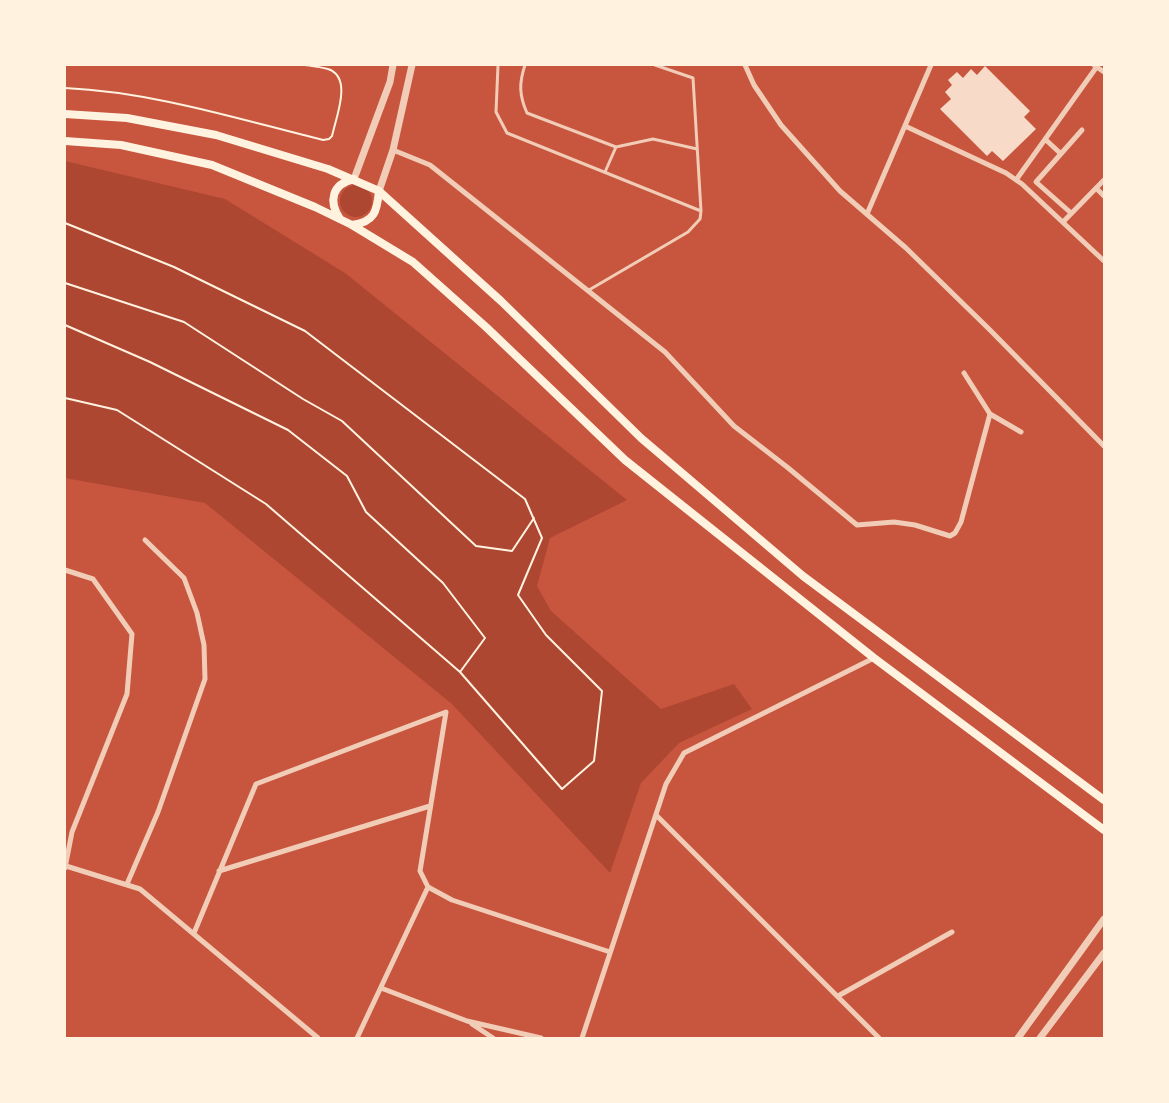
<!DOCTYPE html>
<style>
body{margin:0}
#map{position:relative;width:1169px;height:1103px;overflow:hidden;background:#c8553d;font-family:Commissioner,sans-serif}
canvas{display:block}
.frame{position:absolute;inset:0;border:66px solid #fff3e0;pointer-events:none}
</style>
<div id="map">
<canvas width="1169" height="1103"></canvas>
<div class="frame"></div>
</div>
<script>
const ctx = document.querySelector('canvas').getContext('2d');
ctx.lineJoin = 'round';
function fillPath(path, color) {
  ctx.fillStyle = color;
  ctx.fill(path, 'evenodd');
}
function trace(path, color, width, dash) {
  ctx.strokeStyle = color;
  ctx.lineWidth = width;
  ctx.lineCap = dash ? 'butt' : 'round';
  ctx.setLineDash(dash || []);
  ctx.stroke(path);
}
const green = new Path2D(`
 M65,161L225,199L345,273L627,500L550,538L537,586L551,611L661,709L734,684L752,709L679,743L641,783L610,873L452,704L205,503L65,478Z
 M340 201a16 16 0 1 1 32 0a16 16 0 1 1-32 0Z`);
const building = new Path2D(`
 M985,66L1030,111L1024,117L1036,129L1003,161L992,151L987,156L940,109L951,99L945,92L952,85L948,80L957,72L963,78L971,69L977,75Z`);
const path = new Path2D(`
 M65,88C153,92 238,119 323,140L329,139L332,136C336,117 353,77 328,69C320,67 312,66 305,65
 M65,223L174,267L305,331L525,499L542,538L518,595L546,635L602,691L594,761L562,789L460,672L266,504L117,410L65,398
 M65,283L184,322L303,399L342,421L476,546L512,551L534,518
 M65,325L150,362L288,430L347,476L366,512L443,583L485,638L460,672`);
const service = new Path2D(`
 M498,65L496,112L507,133L701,211
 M525,65C519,83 519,95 527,113L616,147L653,139L697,149
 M605,172L616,147
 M589,290L688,232L700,219L701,211L693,78L655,65`);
const minor = new Path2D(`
 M745,65L754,85L781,125L840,191L906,248L990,330L1104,446
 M1094,65L1104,72
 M905,126L1006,173L1022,184L1104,261
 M1045,139L1060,153
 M393,150L430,165L665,352L734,426L787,467L857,525L894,522L915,525L950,536L955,533L961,522L990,414
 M1016,180L1098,65
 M1096,188L1104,196
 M1071,213L1036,182L1082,130
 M867,214L931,65
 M1063,222L1104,180
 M964,373L990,414L1021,432
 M65,570L93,579L132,634L127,694L72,832L65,868
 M656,815L879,1038
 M66,866L140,889L318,1038
 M219,871L430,806
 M127,884L158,812L205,679L204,645L197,613L184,578L145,540
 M194,933L256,784L446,712L420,871L428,887L452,900L610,952
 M381,988L467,1021L541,1038
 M838,996L952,932
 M472,1024L493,1038
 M357,1038L428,887
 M582,1038L666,784L684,753L874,658`);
const tertiary = new Path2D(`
 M354,179L390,82L393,65
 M379,191L393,150L412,65
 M1018,1038L1104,919
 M1040,1038L1104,953`);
const secondary = new Path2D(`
 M65,114L127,118L216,135L328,169L379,191L501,301L641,438L803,576L1104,800
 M65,141L121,145L212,165L315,207L352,225L413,262L486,327L625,460L874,658L1104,830
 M340,219C328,201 332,184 354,179
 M352,225C375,222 377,211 379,191`);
fillPath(green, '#ae4732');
fillPath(building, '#f7dbc8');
trace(path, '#fff3e0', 2);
trace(service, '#f1ccb7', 3);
trace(minor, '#f1ccb7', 5);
trace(tertiary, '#f1ccb7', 7);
trace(secondary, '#fff3e0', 8);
</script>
